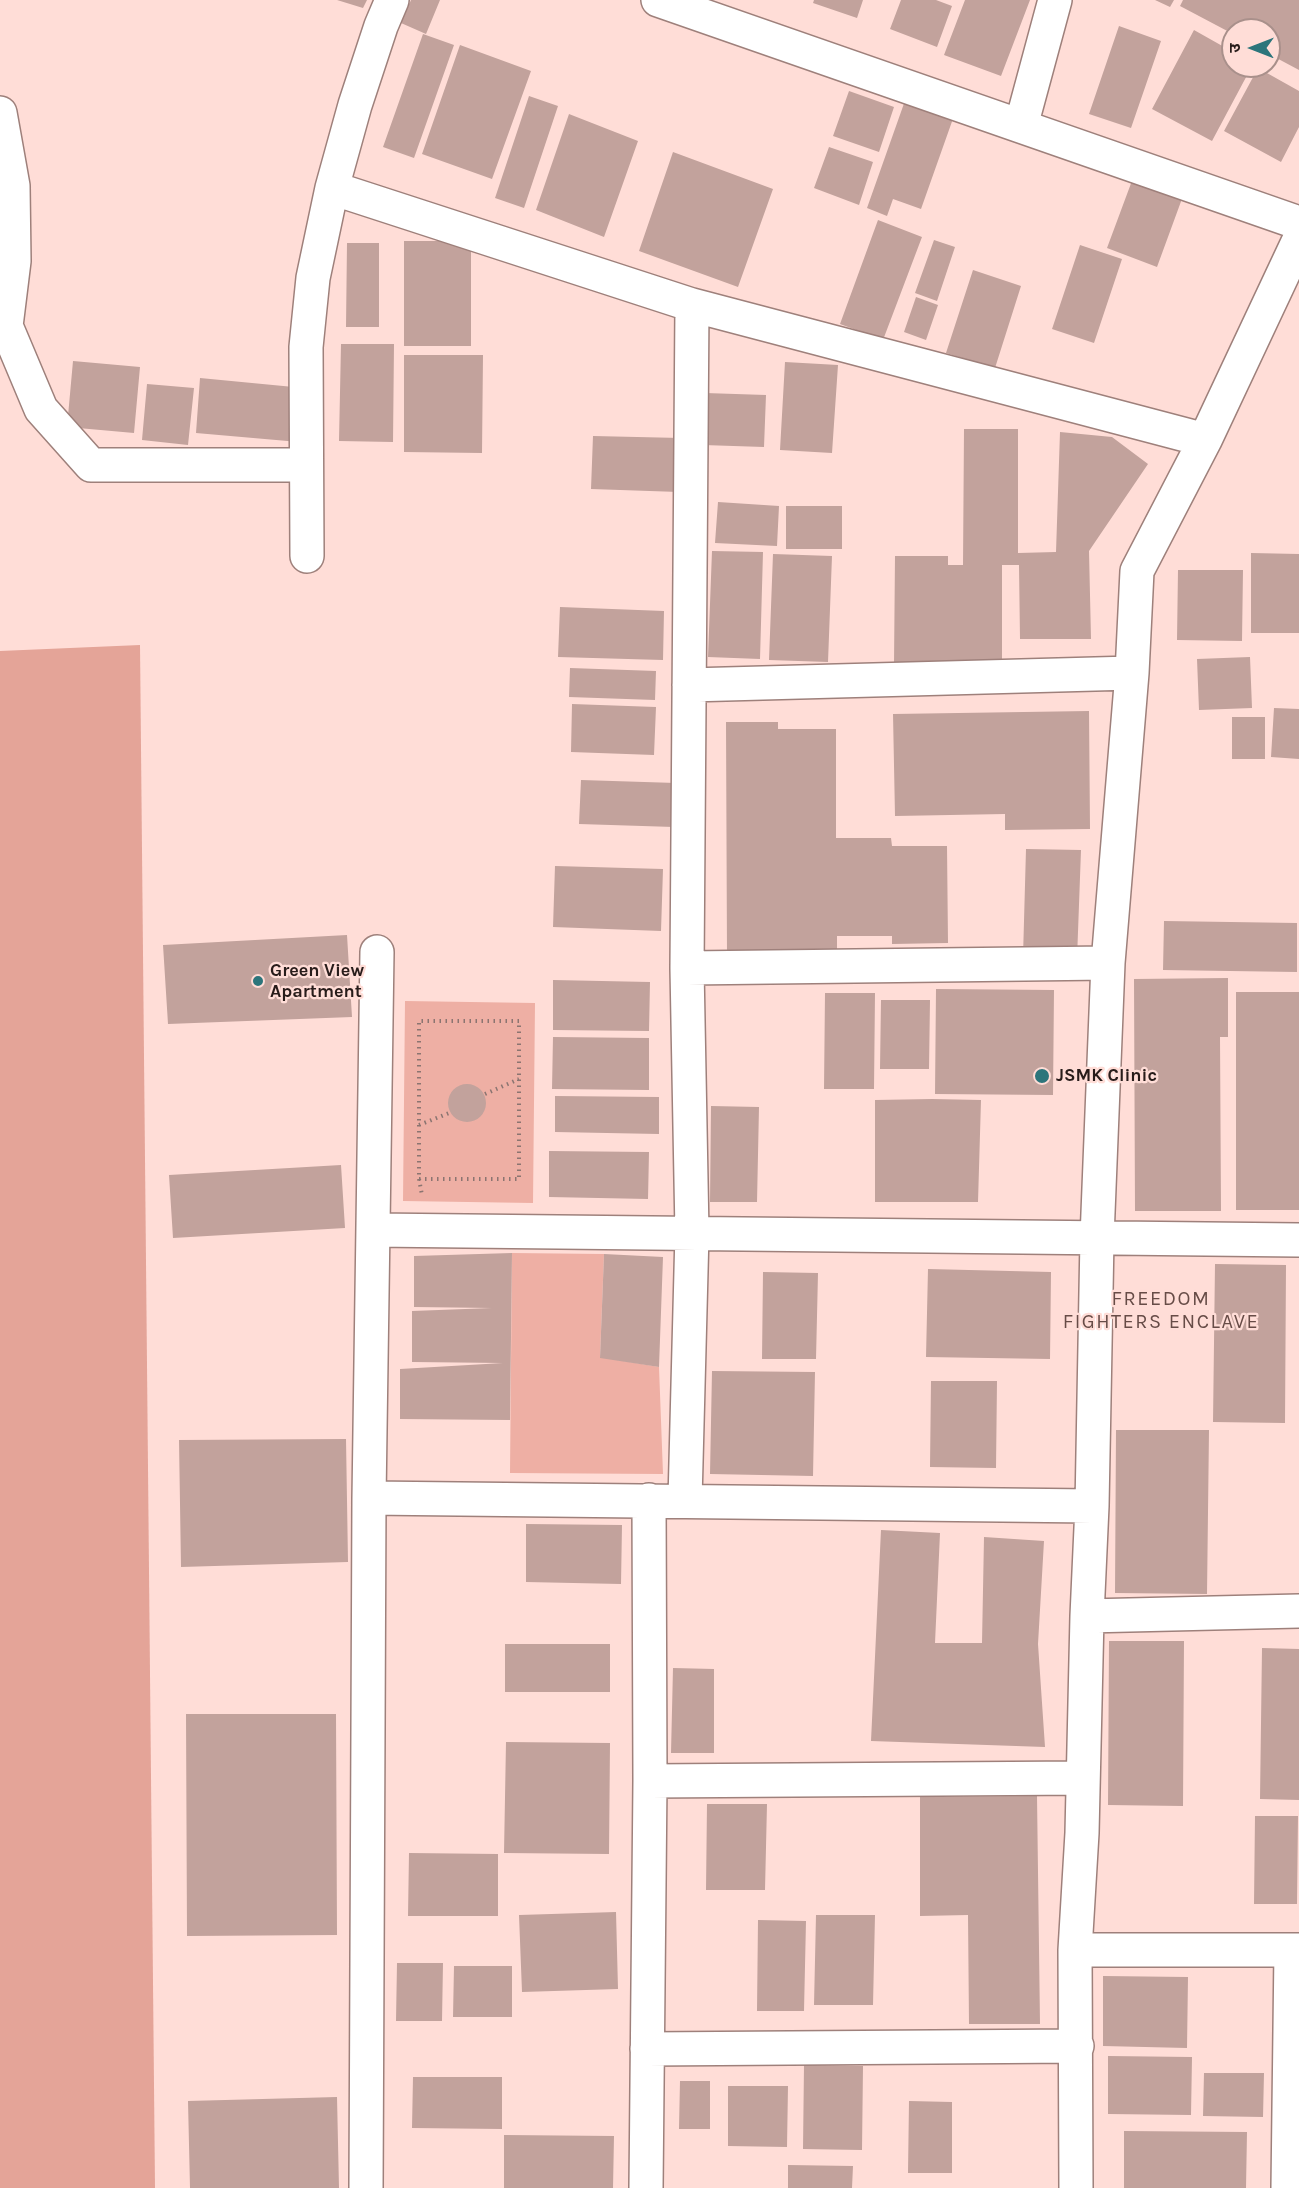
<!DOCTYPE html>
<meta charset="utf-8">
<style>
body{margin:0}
#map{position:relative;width:1299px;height:2188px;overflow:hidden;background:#ffddd7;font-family:Karla,"Noto Sans Devanagari",sans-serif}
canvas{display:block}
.north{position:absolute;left:1221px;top:18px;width:60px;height:60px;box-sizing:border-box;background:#ffddd7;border:2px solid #a9908b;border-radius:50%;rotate:270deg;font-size:16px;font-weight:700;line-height:24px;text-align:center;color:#281c1a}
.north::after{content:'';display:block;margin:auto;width:21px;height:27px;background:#2c757b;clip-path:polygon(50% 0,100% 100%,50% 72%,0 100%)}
</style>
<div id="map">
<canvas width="1299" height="2188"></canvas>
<div class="north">उ</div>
</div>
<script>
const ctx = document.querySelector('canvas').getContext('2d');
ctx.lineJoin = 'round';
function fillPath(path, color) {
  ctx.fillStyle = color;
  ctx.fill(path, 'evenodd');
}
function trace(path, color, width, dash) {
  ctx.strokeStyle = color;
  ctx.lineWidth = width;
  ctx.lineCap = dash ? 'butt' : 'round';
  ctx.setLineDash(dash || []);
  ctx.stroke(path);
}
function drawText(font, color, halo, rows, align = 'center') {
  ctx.font = font + ' Karla,sans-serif';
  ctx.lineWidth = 4.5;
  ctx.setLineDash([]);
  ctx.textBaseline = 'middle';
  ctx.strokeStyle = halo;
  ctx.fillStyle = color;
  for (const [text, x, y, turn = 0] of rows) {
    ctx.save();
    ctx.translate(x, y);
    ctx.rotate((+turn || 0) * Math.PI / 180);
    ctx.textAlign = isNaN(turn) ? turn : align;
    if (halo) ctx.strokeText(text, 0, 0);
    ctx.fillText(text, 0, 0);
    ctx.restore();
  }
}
const green = new Path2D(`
 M405,1001L535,1003L533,1203L403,1201Z
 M512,1253L604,1254L600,1357L659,1367L663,1474L510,1473Z`);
const forest = new Path2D(`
 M140,645L155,2188H0V651Z`);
const building = new Path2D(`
 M337,0H367L363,8Z
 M411,0H440L426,34L401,23Z
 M814,0H863L857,18L813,3Z
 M901,0H936L952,6L937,47L890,29Z
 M965,0H1030L1001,76L944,55Z
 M1155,0H1174L1170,7Z
 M1183,0H1299V70L1269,54V30H1233V34L1180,6Z
 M1119,26L1161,41L1131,128L1089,114Z
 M1194,30L1233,52V66H1252L1212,141L1152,109Z
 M423,34L454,45L414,158L383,147Z
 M460,45L531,71L492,179L422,154Z
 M1258,68L1299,91V127L1281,162L1224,131Z
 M849,91L894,107L879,152L833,136Z
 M907,95L955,113L921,209L893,199L887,216L867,208Z
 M529,96L558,106L524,208L495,198Z
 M569,114L638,141L604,237L536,210Z
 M829,147L873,162L859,205L814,188Z
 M673,152L773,189L738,287L639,251Z
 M1133,178L1183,196L1157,267L1107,248Z
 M878,220L922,237L883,340L840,324Z
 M934,240L955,247L937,301L915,293Z
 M404,241H471V346H404Z
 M347,243H379V327H346Z
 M1080,245L1122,259L1094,343L1052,329Z
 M973,270L1021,286L995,368L946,353Z
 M916,297L938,305L926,340L904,332Z
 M341,344H394L393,442L339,441Z
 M404,355H483L482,453L404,452Z
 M73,361L140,367L134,433L67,427Z
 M785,362L838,365L832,453L780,450Z
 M200,378L304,388L299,442L196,433Z
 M147,384L194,388L188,445L142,440Z
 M705,393L766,395L764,447L703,445Z
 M964,429H1018V553L1056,552L1060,432L1112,437L1148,464L1089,551L1091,639H1020L1019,565H1002V661H947V664H894L895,556H948V565H963Z
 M593,436L681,438L679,492L591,489Z
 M718,502L779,506L777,546L715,543Z
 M786,506H842V549H786Z
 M712,551L763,552L760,659L708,657Z
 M1251,553L1299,554V633H1251Z
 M773,554L832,556L828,662L769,660Z
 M1178,570H1243L1242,641L1177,640Z
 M560,607L664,611L663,660L558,657Z
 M1250,657L1252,708L1199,710L1197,659Z
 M570,668L656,671L655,700L569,697Z
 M572,704L656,707L654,755L571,752Z
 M1274,708L1299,709V759L1271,757Z
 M1089,711L1090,829L1005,830V814L895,816L893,714Z
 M1232,717H1265V759H1232Z
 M726,722H778V729H836V838H891L892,846H947L948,943L892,944V936H837V955L727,956Z
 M581,780L676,783L674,827L579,824Z
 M1026,849L1081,850L1077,959L1023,957Z
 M555,866L663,869L661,931L553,927Z
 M1164,921L1297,923V972L1163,970Z
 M347,935L352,1017L168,1024L163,945Z
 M1228,978V1037H1220L1221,1211H1135L1134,979Z
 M553,980L650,982L649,1031L553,1030Z
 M936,989L1054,990L1053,1095L935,1094Z
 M1236,992H1299V1210H1236Z
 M825,993H875L874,1089H824Z
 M881,1000H930L929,1069H880Z
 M553,1037L649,1038V1090L552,1089Z
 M448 1103a19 19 0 1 1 38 0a19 19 0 1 1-38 0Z
 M555,1096L659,1097V1134L555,1132Z
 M932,1099L981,1100L978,1202H875V1100Z
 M711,1106L759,1107L757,1202H710Z
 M549,1151L649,1152L648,1199L549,1197Z
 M341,1165L345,1228L173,1238L169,1175Z
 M512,1253L510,1420L400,1419V1369L503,1363L412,1362V1311L492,1308L414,1307V1256Z
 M604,1254L663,1257L659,1367L600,1358Z
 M1215,1264L1286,1265L1285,1423L1213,1422Z
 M928,1269L1051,1272L1050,1359L926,1357Z
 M763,1272L818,1273L816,1359H762Z
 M712,1371L815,1372L813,1476L710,1474Z
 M931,1381H997L996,1468L930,1467Z
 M1116,1430H1209L1207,1594L1115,1593Z
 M346,1439L348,1562L181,1567L179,1440Z
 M526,1524L622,1525L621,1584L526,1582Z
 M881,1530L940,1533L935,1643H982L984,1537L1044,1541L1038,1644L1045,1747L871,1741Z
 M1109,1641H1184L1183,1806L1108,1805Z
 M505,1644H610V1692H505Z
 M1262,1648L1299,1649V1800L1260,1799Z
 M673,1668L714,1669V1753H671Z
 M186,1714H336L337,1935L187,1936Z
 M506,1742L610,1743L609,1854L504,1853Z
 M1037,1796L1040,2024H969L968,1915L920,1916V1797Z
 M707,1804H767L765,1890H706Z
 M1255,1816H1298L1297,1904H1254Z
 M409,1853L498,1854V1916H408Z
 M616,1912L618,1989L522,1992L519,1915Z
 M816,1915H875L873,2005H814Z
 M758,1920L806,1921L804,2011H757Z
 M397,1963H443L442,2021H396Z
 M454,1966H512V2017H453Z
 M1103,1976L1188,1977L1187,2048L1103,2046Z
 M1108,2056L1192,2057L1191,2115L1108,2114Z
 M804,2065L863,2066L862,2150L803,2149Z
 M1204,2073H1264L1263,2117L1203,2116Z
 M413,2077H502V2129L412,2128Z
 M680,2081H710V2129H679Z
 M728,2086H788L787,2147L728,2146Z
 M337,2097L339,2188H190L188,2101Z
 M909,2101L952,2102V2173H908Z
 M1124,2131L1247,2132L1246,2188H1124Z
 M504,2135L614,2136L613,2188H504Z
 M788,2165L853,2166L852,2188H788Z`);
const path = new Path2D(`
 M485,1094L519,1079
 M419,1125L449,1113
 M419,1179H519V1021H419V1179L422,1195`);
const minor = new Path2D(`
 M658,0L1299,223
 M0,113L13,186L14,261L6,326L41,409L91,465H306
 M1021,126L1055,0
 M332,188L692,305L1205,440
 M307,556L306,347L313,278L332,188L355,105L381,26L392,0
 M689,685L1132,673
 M687,968L1108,963
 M373,1230L1299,1240
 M369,1498L1092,1506
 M685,1500L692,1233L687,968L692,305
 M1087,1616L1299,1611
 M650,1781L1083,1778
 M1075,1950H1299
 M647,2049L1077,2046
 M366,2188L369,1498L377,952
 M646,2188L650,1781L649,1500
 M1076,2188L1075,1950L1082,1833L1087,1616L1092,1506L1097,1238L1108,963L1132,673L1137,571L1205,440L1299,240
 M1288,2188L1291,1950`);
const markers = [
 [258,981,6,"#2c757b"],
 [1042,1076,8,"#2c757b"]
];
const poiNames = [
 ["Green View",270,971],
 ["Apartment",270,992],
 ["JSMK Clinic",1056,1076]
];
const neighbourhoodNames = [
 ["FREEDOM",1161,1299],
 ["FIGHTERS ENCLAVE",1161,1322]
];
fillPath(green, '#eeafa4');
fillPath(forest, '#e4a498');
fillPath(building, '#c2a29c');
trace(minor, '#9e807b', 36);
trace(path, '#8b7571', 4, [1.5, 4.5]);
trace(minor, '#fff', 33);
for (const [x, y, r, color] of markers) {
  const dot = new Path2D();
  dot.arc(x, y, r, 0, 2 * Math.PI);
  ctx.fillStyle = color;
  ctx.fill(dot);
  trace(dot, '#ffddd7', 2);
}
drawText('bold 18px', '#281c1a', '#ffddd7', poiNames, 'left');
ctx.letterSpacing = '1.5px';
drawText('20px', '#674c47', '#ffddd7', neighbourhoodNames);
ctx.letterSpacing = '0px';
</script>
